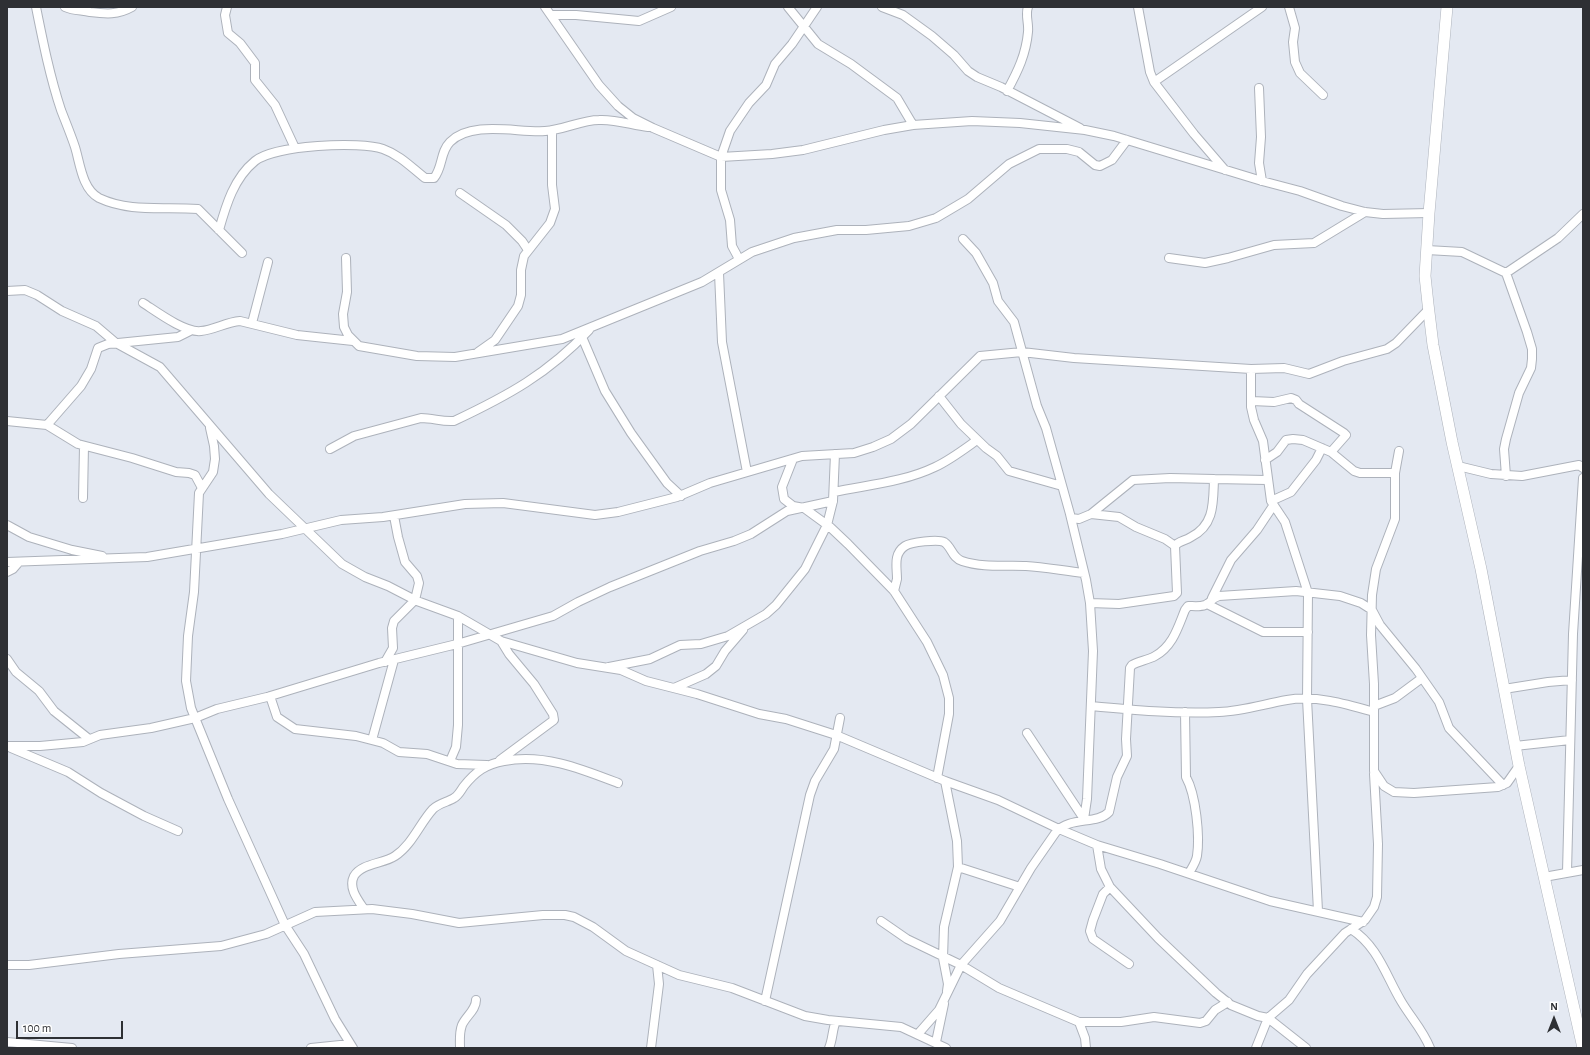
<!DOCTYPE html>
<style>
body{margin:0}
#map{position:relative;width:1590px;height:1055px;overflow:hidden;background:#e4e9f2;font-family:"Alegreya Sans",sans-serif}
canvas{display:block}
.frame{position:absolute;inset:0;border:8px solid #2e3034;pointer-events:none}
.north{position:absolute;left:1534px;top:999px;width:40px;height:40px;-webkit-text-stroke:3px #fff;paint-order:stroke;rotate:0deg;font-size:11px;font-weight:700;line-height:16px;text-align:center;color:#2e3034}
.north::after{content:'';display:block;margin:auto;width:14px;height:18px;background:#2e3034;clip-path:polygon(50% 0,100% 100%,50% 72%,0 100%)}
.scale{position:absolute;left:16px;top:1021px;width:107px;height:18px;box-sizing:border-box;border:2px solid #2e3034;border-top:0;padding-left:5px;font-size:12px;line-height:14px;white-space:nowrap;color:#2e3034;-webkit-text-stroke:3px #fff;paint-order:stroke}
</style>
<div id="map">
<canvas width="1590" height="1055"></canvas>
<div class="frame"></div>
<div class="north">N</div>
<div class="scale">100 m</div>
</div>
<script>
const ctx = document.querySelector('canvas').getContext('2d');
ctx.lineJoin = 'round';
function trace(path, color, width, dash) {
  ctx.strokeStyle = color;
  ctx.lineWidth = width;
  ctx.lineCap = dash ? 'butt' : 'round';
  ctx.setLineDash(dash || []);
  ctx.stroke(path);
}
const street = new Path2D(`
 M36,7C43,42 50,77 61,110C66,123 71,135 75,147C80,163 82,189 99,198C131,213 164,206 198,209L242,253
 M65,7C74,11 81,10 90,12C106,14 118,15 132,7
 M227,7L225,15L228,33L240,43L255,63V80L275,105L295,148
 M545,7L599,85L618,106L633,118L653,128L721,157L772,154L803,150L884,130L913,125L972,121L1020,123L1085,130L1114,136L1262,181L1300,191L1342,206L1365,212L1383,214L1429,213
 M788,7L818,44L851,64L897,98L913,125
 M882,7L903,15L932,36L954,55L968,71L977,77L1001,87L1080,128
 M1138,7L1150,72L1154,82L1194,134L1225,170
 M1289,7L1295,28L1293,42L1295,62L1300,73L1323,95
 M551,15H576L639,21L671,7
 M1154,82L1262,7
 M1259,88L1261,137L1259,163L1262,181
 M1007,91C1018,71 1026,54 1028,32C1029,23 1025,15 1028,7
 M460,193L506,225L522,241L528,250
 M219,230C226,205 234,178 255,161C274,145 361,141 383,149C400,155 412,168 425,178H434C443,167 440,152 450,142C472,120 518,133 545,131C564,130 581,120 599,120C615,119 632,125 648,127
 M963,239L976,253L993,283L998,301L1014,322L1037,406L1046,428L1070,514L1086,580L1090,603L1093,651L1087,799L1084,819
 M1427,250L1462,252L1506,273L1527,332L1532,349V359L1531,368L1519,393L1506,439L1504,449L1506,476
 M346,258L347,292L343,314L344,327L348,335L359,346L417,356L455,357L562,339L702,282L752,252L794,238L837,230H866L909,226L936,218L968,199L1009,164L1039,149H1067L1079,152L1095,165L1100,166L1112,160L1127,140
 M1169,258L1205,263L1228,258L1274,245L1314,243L1365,212
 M739,259L732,246L730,220L721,190V157L730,131L749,103L766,85L775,64L792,44L817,7
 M719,273L722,342L747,472
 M1506,273L1558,238L1583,214
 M7,291L25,290L37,295L62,311L96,326L116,343L160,367L269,494L342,564L365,577L388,586L417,601L458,616L501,641L577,663L621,670L646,681L697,694L759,714L786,719L836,735L945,781L998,800L1059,829L1097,845L1160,864L1270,901L1363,922
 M143,303C157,312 185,333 201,331C214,330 226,322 240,321L297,335L353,341
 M252,323L268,262
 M582,337L605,391L631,433L667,483L681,496
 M478,352L495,340L518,306L521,295V270L524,256L550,223L555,209L552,185V130
 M1251,369V407L1254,420L1263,441L1271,501L1285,522L1308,593L1307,699L1318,911
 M939,396L961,424L986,448L997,456L1009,471L1062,486
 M1252,401L1274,402L1291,398L1296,400L1299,404L1344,433L1346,435L1331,452
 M7,421L47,425L78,444L132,458L176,472L189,473L195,475L202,488
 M47,425L81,386L91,369L98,348L108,344L178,337L190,331
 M210,428L214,446L215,459L213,472L199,493L194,592L188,636L186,681L191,708L228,799L285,925L304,954L335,1019L353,1048
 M330,449L354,436L421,418C433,418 442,422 454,421C507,396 548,374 589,330
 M1399,451L1395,473V519L1376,569L1372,595L1371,635L1374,684V771L1384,786L1394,792L1414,793L1498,787L1507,783L1519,766
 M793,459L782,487L784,499L793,506L804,508L830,527L848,544L894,591L927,642L943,675L949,698V714L937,778
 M1265,460L1277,452L1286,440L1293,439L1303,440L1331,452L1354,471L1360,473H1395
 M1458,466L1491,474L1522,476L1579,465L1583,468
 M834,492C867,485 904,482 935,467C950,460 963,450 977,440
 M83,498L84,446
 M1271,501L1291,492L1316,460L1322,448
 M1091,514L1119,517L1136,527L1165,539L1175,546
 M1071,518L1079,519L1091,514L1133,480L1170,478L1214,479
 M7,525L29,537L72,550L102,556
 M7,562L147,557L282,534L341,520L383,517L465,504L503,503L595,515L618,512L677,497L710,483L802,456L854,453L873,447L891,439L911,424L980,356L1022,352L1074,358L1251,369L1284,368L1309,374L1343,361L1387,349L1396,343L1429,309
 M7,572L13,569L19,562
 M894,591C895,587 896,583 897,579C897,567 893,554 905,546C911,542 938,539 944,542C952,547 952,558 962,561C983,568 1005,565 1026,566C1045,567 1064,571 1084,573
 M1212,598L1231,560L1257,530L1273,506
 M1090,603L1119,604L1174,596L1177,593L1175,546C1178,541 1185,541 1191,537C1215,525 1213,502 1214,479L1267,480
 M1207,604L1263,632H1308
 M7,659L16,672L39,691L54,711L89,739
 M385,662L393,648L392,628L394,621L415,600L419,583L417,576L405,562L398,537L394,516
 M609,667L650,659L680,645L701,644L728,636L766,614L776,605L805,569L827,525L833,501L835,454
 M674,688L706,674L716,666L725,651L743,630
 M1504,689L1548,682L1572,680
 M270,696L277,717L295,729L356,736L383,743L399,752L427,754L457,764L487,765
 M1091,706C1133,710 1176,714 1219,712C1242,711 1264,704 1287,700C1316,695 1346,704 1374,712
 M1374,706L1395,698L1422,678
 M1185,712L1186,777C1196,795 1200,836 1197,856C1196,862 1192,868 1189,873
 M1027,733L1084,819
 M372,740L394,660
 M7,746H40L83,742L100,735L151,728L195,718L217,709L267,697L379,663L457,644L553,616L578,602L610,587L700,551L734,541L751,534L787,511L833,501
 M1515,746L1570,740
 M11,748L68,772L101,793L144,816L178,831
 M500,760L554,720L553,714L534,684L509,654L501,641
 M450,761L456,747L458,725V616
 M945,781L957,841L958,867L944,927L943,958L948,984L947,991
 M1097,845L1101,869L1110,887L1158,938L1216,993L1231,1005L1258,1016L1268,1018L1306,1048
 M958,867L1020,887
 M1567,872L1573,634L1583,478
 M1544,877L1583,870
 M1110,887L1103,894L1093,920L1090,931L1093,939L1129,964
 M364,909C358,900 348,888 354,876C362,863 383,864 395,856C412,845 420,823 433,809C439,803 448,802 454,798C459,795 461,790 464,786C475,772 486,764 504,761C543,753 582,769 618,783
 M881,921L907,939L961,965L999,988L1079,1022L1085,1038L1086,1048
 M1351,929C1378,946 1386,976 1401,1001C1411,1018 1423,1030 1430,1048
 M7,965H29L119,954L221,946L266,934L315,912L372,909L412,914L459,923L543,915H565L574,917L593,927L626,951L679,975L732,988L805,1016L828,1020L901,1027L946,1048
 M765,1001L810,795L815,781L834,749L840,718
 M1079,1022H1121L1154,1017L1200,1023L1206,1021L1215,1010L1228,1002
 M918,1034L939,1010L961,965L1000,921L1031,868L1056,832C1070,816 1097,825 1109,812L1117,777L1127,756L1126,739L1130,668L1132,665C1139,661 1148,660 1155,656C1173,646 1178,627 1185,610L1188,606C1193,606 1200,607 1205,605C1211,603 1211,598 1219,596L1296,591L1340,596L1361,603L1372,610L1380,625L1416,669L1439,702L1449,728L1503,785
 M7,1042L72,1048
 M936,1042L944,1004
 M311,1048L350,1044
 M460,1048C460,1040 459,1033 462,1025C466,1016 476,1010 476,1000
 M651,1048L659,984L657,965
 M829,1048C833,1039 832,1030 836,1021
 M1256,1048L1268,1018L1289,1000L1307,974L1345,933L1365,920L1374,907L1377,897L1378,844L1374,774`);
const secondary = new Path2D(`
 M1447,7L1429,213L1425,276L1428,304L1433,345L1452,442L1481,569L1519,766L1583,1048`);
trace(street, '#adb2bb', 10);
trace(secondary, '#adb2bb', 12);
trace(street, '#fff', 8);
trace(secondary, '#fff', 11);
</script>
